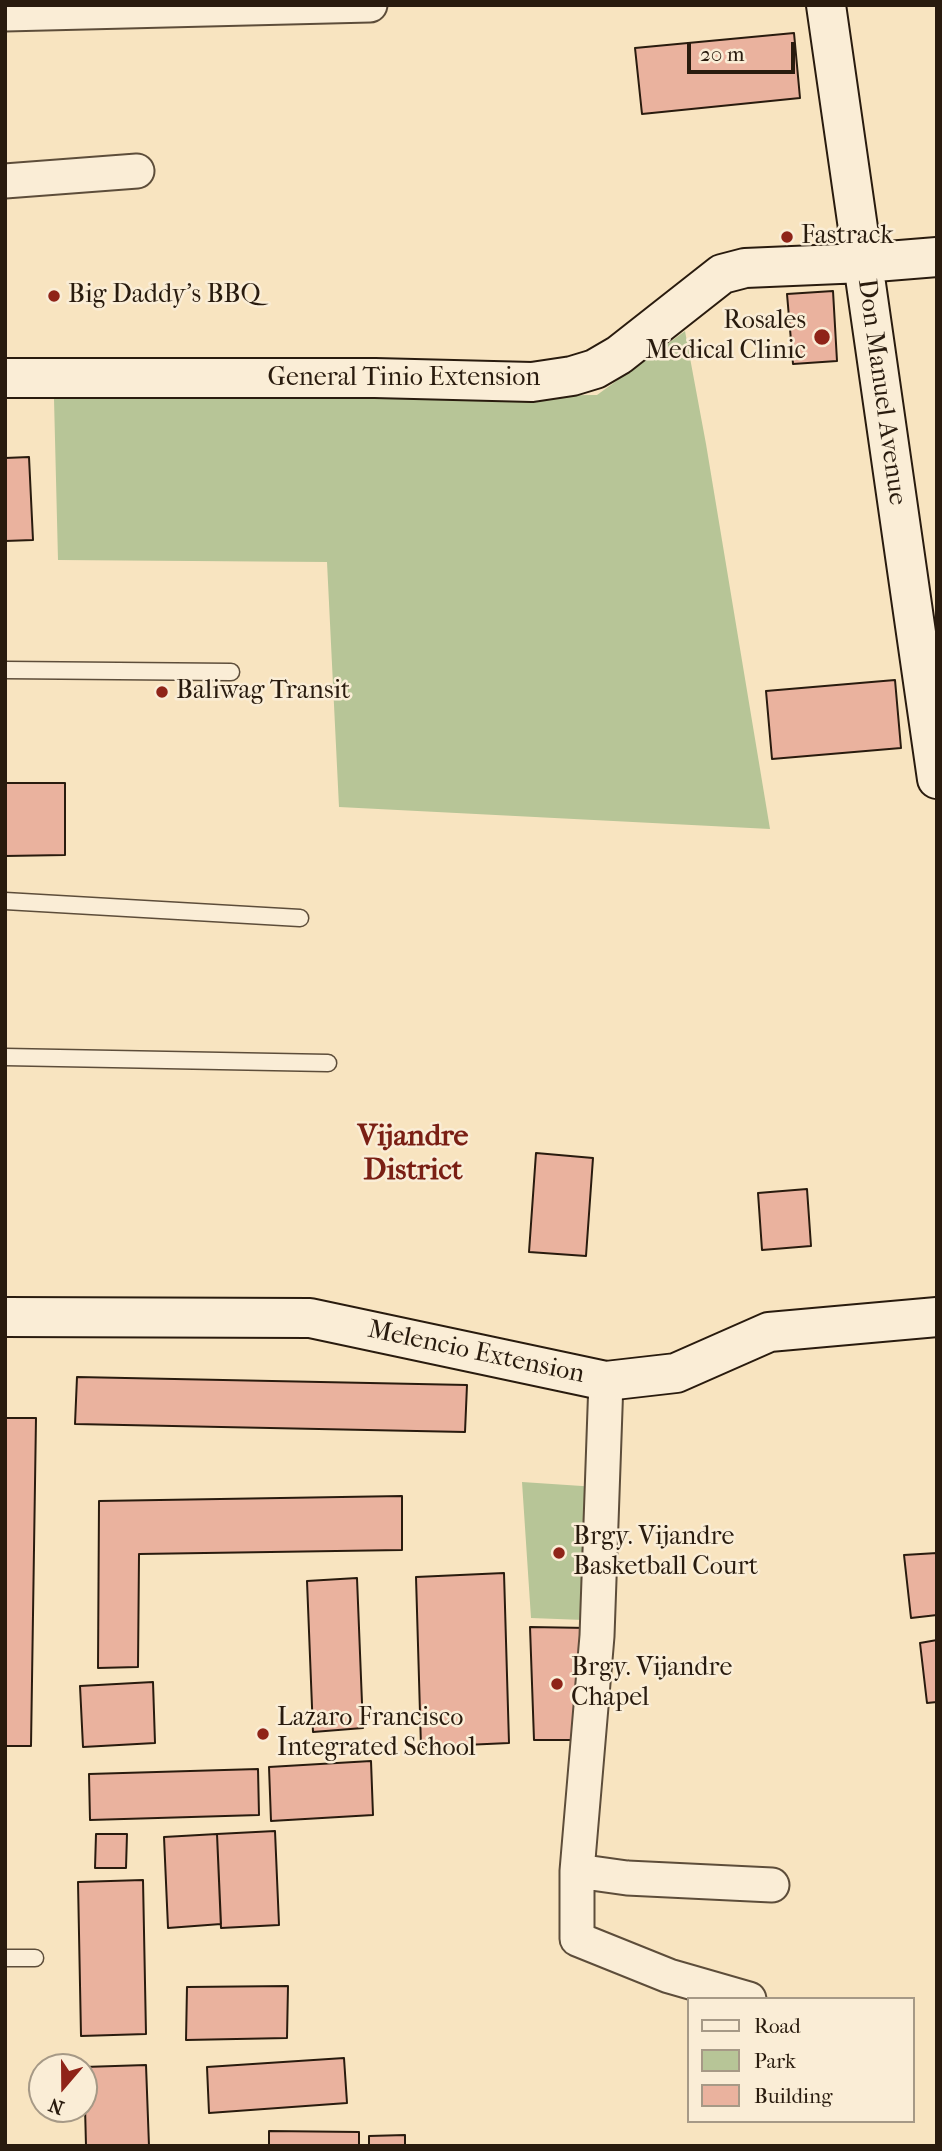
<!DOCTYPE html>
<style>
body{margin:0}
#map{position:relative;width:942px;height:2151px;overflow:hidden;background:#f8e4c0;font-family:"IM FELL French Canon",serif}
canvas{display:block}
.frame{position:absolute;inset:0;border:7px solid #291b0e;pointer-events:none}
.legend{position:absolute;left:687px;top:1997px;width:228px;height:126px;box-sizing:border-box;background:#faedd6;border:2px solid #a69986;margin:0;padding:9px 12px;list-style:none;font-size:21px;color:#291b0e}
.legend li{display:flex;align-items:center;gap:14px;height:35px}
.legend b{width:35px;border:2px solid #a69986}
.north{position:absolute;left:28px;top:2053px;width:70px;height:70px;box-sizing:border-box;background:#faedd6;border:2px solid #a69986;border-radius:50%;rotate:200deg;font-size:19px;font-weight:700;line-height:28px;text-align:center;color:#291b0e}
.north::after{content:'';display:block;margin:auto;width:24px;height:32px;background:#8f2418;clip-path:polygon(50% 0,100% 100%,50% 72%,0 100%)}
.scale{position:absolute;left:687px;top:42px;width:108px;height:32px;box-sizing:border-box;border:4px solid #291b0e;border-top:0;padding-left:9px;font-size:21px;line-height:24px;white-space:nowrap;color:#291b0e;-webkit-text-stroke:5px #faedd6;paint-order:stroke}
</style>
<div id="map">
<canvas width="942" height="2151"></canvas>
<div class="frame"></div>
<ul class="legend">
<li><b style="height:9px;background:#faedd6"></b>Road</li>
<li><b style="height:19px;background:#b7c597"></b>Park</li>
<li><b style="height:19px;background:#eab29e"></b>Building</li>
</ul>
<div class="north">N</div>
<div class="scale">20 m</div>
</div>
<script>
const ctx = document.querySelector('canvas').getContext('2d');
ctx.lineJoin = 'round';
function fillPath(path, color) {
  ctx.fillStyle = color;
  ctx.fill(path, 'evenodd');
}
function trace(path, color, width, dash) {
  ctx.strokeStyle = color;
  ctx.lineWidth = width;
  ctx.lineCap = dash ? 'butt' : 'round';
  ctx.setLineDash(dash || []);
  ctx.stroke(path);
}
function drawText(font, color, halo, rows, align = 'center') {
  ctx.font = font + ' "IM FELL French Canon",serif';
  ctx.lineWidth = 5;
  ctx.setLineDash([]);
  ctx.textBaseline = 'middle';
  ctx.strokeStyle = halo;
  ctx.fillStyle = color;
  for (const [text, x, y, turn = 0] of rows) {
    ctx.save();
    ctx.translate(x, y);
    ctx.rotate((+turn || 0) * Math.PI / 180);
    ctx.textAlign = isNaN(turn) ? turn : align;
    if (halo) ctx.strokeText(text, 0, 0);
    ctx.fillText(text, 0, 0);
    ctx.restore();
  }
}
const green = new Path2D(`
 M685,331L706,444L770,829L339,807L327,562L58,560L54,399L597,395Z
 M522,1482L597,1487L584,1620L531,1618Z`);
const building = new Path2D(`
 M794,33L800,98L642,114L635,48Z
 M833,291L837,361L793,364L787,294Z
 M29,457L33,540L5,541V458Z
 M895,680L901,748L772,759L766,691Z
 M5,783H65V855L5,856Z
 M536,1153L593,1158L586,1256L529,1252Z
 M807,1189L811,1246L762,1250L758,1193Z
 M77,1377L467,1385L465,1432L75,1424Z
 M5,1418H36L31,1746H5Z
 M402,1496V1550L139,1554L138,1667L98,1668L99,1501Z
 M937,1553V1615L911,1618L904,1555Z
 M504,1573L509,1743L421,1747L416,1577Z
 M357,1578L363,1728L313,1732L307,1581Z
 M530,1627L588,1628L577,1740H534Z
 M937,1640V1702L927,1703L920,1643Z
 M153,1682L155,1743L83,1747L80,1686Z
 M371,1761L373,1815L271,1821L269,1767Z
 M258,1769L259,1815L90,1820L89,1774Z
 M275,1831L279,1925L221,1928L217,1834Z
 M96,1834H127L126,1868H95Z
 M217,1834L221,1924L168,1928L164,1837Z
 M143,1880L146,2034L81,2036L78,1882Z
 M288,1986L287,2038L186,2040L187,1987Z
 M344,2058L347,2103L209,2113L207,2067Z
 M146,2065L149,2146H86L84,2067Z
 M269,2131L359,2132V2146H269Z
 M405,2135V2146H369V2136Z`);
const lane = new Path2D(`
 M5,670L231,672
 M5,901L300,918
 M5,1057L328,1063
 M5,1958H35`);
const street = new Path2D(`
 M5,14L370,5
 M5,181L137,171
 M606,1381L597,1636L577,1871V1939L669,1976L749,1999
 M577,1871L627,1878L772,1885`);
const secondary = new Path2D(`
 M826,5L937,779
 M5,378H375L532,382L572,376L595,369L619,355L722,274L745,268L863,263L937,257
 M5,1317L310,1318L606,1381L676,1373L769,1332L937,1317`);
const markers = [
 [787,237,7,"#8f2418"],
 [54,296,7,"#8f2418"],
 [822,337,9,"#8f2418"],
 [162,692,7,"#8f2418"],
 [559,1553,7,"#8f2418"],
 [557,1684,7,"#8f2418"],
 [263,1734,7,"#8f2418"]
];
const poiNames = [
 ["Fastrack",801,237],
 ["Big Daddy's BBQ",68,296],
 ["Rosales",806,322,"right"],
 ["Medical Clinic",806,352,"right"],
 ["Baliwag Transit",176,692],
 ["Brgy. Vijandre",573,1538],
 ["Basketball Court",573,1568],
 ["Brgy. Vijandre",571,1669],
 ["Chapel",571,1699],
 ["Lazaro Francisco",277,1719],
 ["Integrated School",277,1749]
];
const streetNames = [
 ["General Tinio Extension",404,379],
 ["Don Manuel Avenue",881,392,82],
 ["Melencio Extension",476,1353,12]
];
const quarterNames = [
 ["Vijandre",413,1138],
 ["District",413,1172]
];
fillPath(green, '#b7c597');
fillPath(building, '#eab29e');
trace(building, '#291b0e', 2);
trace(lane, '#5d4d3a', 19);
trace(street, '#5d4d3a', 37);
trace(secondary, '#291b0e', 42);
trace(lane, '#faedd6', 16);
trace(street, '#faedd6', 33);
trace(secondary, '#faedd6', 38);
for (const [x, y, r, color] of markers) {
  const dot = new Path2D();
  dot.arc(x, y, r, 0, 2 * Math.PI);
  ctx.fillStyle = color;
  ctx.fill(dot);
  trace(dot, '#faedd6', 2.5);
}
drawText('26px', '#291b0e', '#faedd6', poiNames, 'left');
drawText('26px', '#291b0e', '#faedd6', streetNames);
drawText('bold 30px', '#7a1f14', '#faedd6', quarterNames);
</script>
